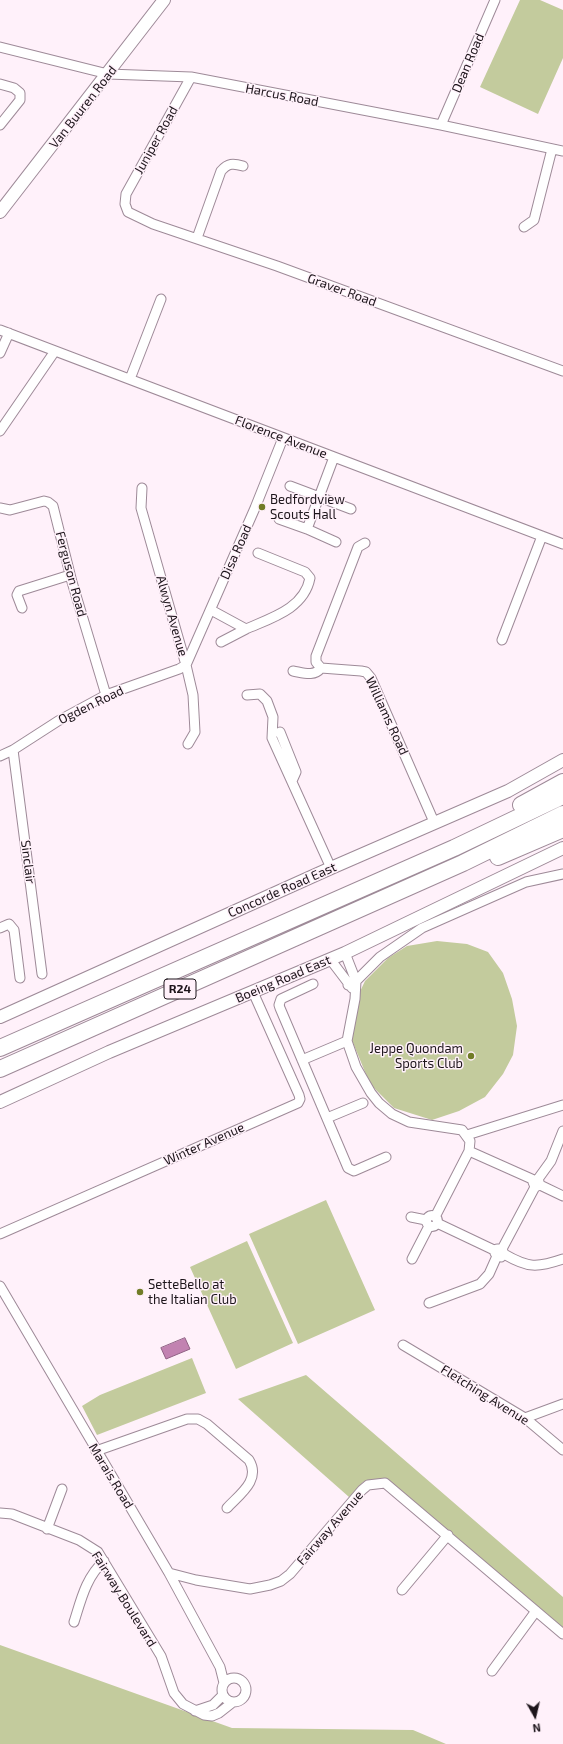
<!DOCTYPE html>
<style>
body{margin:0}
#map{position:relative;width:563px;height:1744px;overflow:hidden;background:#fff1fa;font-family:"Exo 2",sans-serif}
canvas{display:block}
.north{position:absolute;left:515px;top:1696px;width:40px;height:40px;-webkit-text-stroke:3px #fff1fa;paint-order:stroke;rotate:172deg;font-size:11px;font-weight:700;line-height:16px;text-align:center;color:#1d151b}
.north::after{content:'';display:block;margin:auto;width:14px;height:18px;background:#1d151b;clip-path:polygon(50% 0,100% 100%,50% 72%,0 100%)}
</style>
<div id="map">
<canvas width="563" height="1744"></canvas>
<div class="north">N</div>
</div>
<script>
const ctx = document.querySelector('canvas').getContext('2d');
ctx.lineJoin = 'round';
function fillPath(path, color) {
  ctx.fillStyle = color;
  ctx.fill(path, 'evenodd');
}
function trace(path, color, width, dash) {
  ctx.strokeStyle = color;
  ctx.lineWidth = width;
  ctx.lineCap = dash ? 'butt' : 'round';
  ctx.setLineDash(dash || []);
  ctx.stroke(path);
}
function drawText(font, color, halo, rows, align = 'center') {
  ctx.font = font + ' "Exo 2",sans-serif';
  ctx.lineWidth = 3;
  ctx.setLineDash([]);
  ctx.textBaseline = 'middle';
  ctx.strokeStyle = halo;
  ctx.fillStyle = color;
  for (const [text, x, y, turn = 0] of rows) {
    ctx.save();
    ctx.translate(x, y);
    ctx.rotate((+turn || 0) * Math.PI / 180);
    ctx.textAlign = isNaN(turn) ? turn : align;
    if (halo) ctx.strokeText(text, 0, 0);
    ctx.fillText(text, 0, 0);
    ctx.restore();
  }
}
const green = new Path2D(`
 M520,0H540L563,10V58L538,114L480,87Z
 M437,941L467,944L488,952L503,973L512,999L517,1026L513,1055L503,1074L485,1097L459,1111L432,1120L394,1108L370,1084L351,1038L356,1000L365,981L388,958L407,946Z
 M326,1200L375,1310L298,1344L249,1234Z
 M247,1241L293,1343L236,1369L190,1267Z
 M192,1358L206,1393L97,1435L82,1406L100,1395Z
 M306,1375L563,1597V1629L385,1478L363,1482L349,1497L238,1399Z
 M0,1645L232,1728L413,1730L446,1744H0Z`);
const water = new Path2D(`
 M185,1338L190,1349L166,1359L161,1348Z`);
const minor = new Path2D(`
 M0,47L108,74L191,77L441,125L563,151
 M191,77L126,194L125,204L128,212L153,224L277,266L563,371
 M0,84L14,88L20,93V100L0,125
 M441,125L495,0
 M524,227L534,220L552,149
 M197,238L221,171C228,163 233,163 243,166
 M0,330L563,544
 M0,353L9,333
 M130,379L161,299
 M0,431L55,351
 M334,457L307,529L336,542
 M290,486L351,509
 M142,488L141,508L186,665L193,695L195,732L188,744
 M0,508L10,510L44,501L48,502L53,506L72,582L106,695
 M279,519L307,529
 M365,543L358,547L316,656V662L321,668L361,671L366,672L371,678L434,822
 M22,608L17,595L19,591L70,575
 M211,610L246,629L221,642
 M246,629C271,618 304,609 310,578L305,572L258,553
 M502,640L542,536
 M186,665L255,508L283,438
 M293,671C304,673 314,677 321,668
 M247,695L260,694L267,701L273,717L272,738L331,868
 M280,732L296,772L292,781
 M13,750L42,974
 M0,756L13,750L58,721L106,695L179,669L186,665
 M0,928L9,924L14,930L20,978
 M345,953L356,981L355,999L347,1041L356,1067L371,1093L379,1103L392,1114L409,1122L462,1130L470,1141L469,1151L435,1217
 M330,959L352,988
 M313,984L281,999L279,1005L280,1008L348,1168L354,1171L386,1157
 M348,985L356,981L380,957L422,928L526,882L563,874
 M302,1060L347,1041
 M327,1118L363,1103
 M467,1135L563,1105
 M469,1151L534,1180
 M538,1179L540,1185L535,1187L533,1182L538,1179L551,1161L563,1131
 M540,1185L563,1196
 M426.5 1221a5.5 5.5 0 1 1 11 0a5.5 5.5 0 1 1-11 0Z
 M411,1217L426,1220
 M437,1223L496,1251
 M0,1234L298,1103L300,1099L299,1095L253,992
 M502,1249H497L495,1253L497,1256L501,1257L504,1254L502,1249L535,1187
 M504,1254C528,1268 537,1268 563,1259
 M412,1259L429,1226
 M0,1286L169,1573L220,1667L224,1683
 M429,1303L480,1284L489,1274L497,1256
 M403,1345L525,1418L563,1450
 M525,1418L563,1404
 M96,1451L187,1419H198L207,1424L249,1460C261,1480 240,1494 227,1508
 M0,1513L12,1514L79,1540L98,1552L161,1656L174,1693L183,1704L204,1715L212,1716L219,1713L233,1702
 M47,1529L62,1489
 M169,1573L196,1580L250,1589L270,1585L281,1581L290,1574L362,1490L368,1485L385,1483L563,1634
 M402,1590L448,1535
 M74,1622C81,1600 86,1577 104,1561
 M492,1671L536,1611
 M222 1690a12 12 0 1 1 24 0a12 12 0 1 1-24 0Z
 M195,1711L213,1705L223,1695`);
const secondary = new Path2D(`
 M0,212L164,0
 M0,1017L331,868L508,791L563,760
 M0,1102L109,1052L345,953L563,848`);
const motorway = new Path2D(`
 M521,805L563,782
 M498,857L563,829
 M0,1048L454,848L563,796
 M0,1069L463,863L563,814`);
const markers = [
 [262,507,4,"#717c27"],
 [471,1056,4,"#717c27"],
 [140,1292,4,"#717c27"]
];
const shields = [
 [180,989,32]
];
const shieldNames = [
 ["R24",180,989]
];
const streetNames = [
 ["Dean Road",468,63,-67],
 ["Harcus Road",282,95,11],
 ["Van Buuren Road",83,107,-52],
 ["Juniper Road",156,140,-61],
 ["Graver Road",342,290,20],
 ["Florence Avenue",281,437,21],
 ["Disa Road",236,552,-66],
 ["Ferguson Road",71,574,75],
 ["Alwyn Avenue",172,616,74],
 ["Ogden Road",91,705,-26],
 ["Williams Road",387,716,65],
 ["Sinclair",28,862,83],
 ["Concorde Road East",282,890,-24],
 ["Boeing Road East",283,979,-23],
 ["Winter Avenue",204,1144,-24],
 ["Fletching Avenue",485,1395,32],
 ["Marais Road",111,1476,59],
 ["Fairway Avenue",330,1528,-49],
 ["Fairway Boulevard",124,1599,58]
];
const poiNames = [
 ["Bedfordview",270,500],
 ["Scouts Hall",270,515],
 ["Jeppe Quondam",463,1049,"right"],
 ["Sports Club",463,1064,"right"],
 ["SetteBello at",148,1285],
 ["the Italian Club",148,1300]
];
fillPath(green, '#c3cb9d');
fillPath(water, '#c282b1');
trace(water, '#906184', 1);
trace(minor, '#9e8a98', 11);
trace(secondary, '#9e8a98', 14);
trace(motorway, '#9e8a98', 18);
trace(minor, '#fff', 9);
trace(secondary, '#fff', 12);
trace(motorway, '#fff', 16);
for (const [x, y, r, color] of markers) {
  const dot = new Path2D();
  dot.arc(x, y, r, 0, 2 * Math.PI);
  ctx.fillStyle = color;
  ctx.fill(dot);
  trace(dot, '#fff1fa', 1.5);
}
for (const [x, y, w] of shields) {
  const box = new Path2D();
  box.roundRect(x - w / 2, y - 10, w, 20, 3);
  ctx.fillStyle = '#fff1fa';
  ctx.fill(box);
  trace(box, '#1d151b', 1);
}
drawText('bold 12px', '#1d151b', null, shieldNames);
drawText('13px', '#1d151b', '#fff1fa', streetNames);
drawText('13px', '#1d151b', '#fff1fa', poiNames, 'left');
</script>
